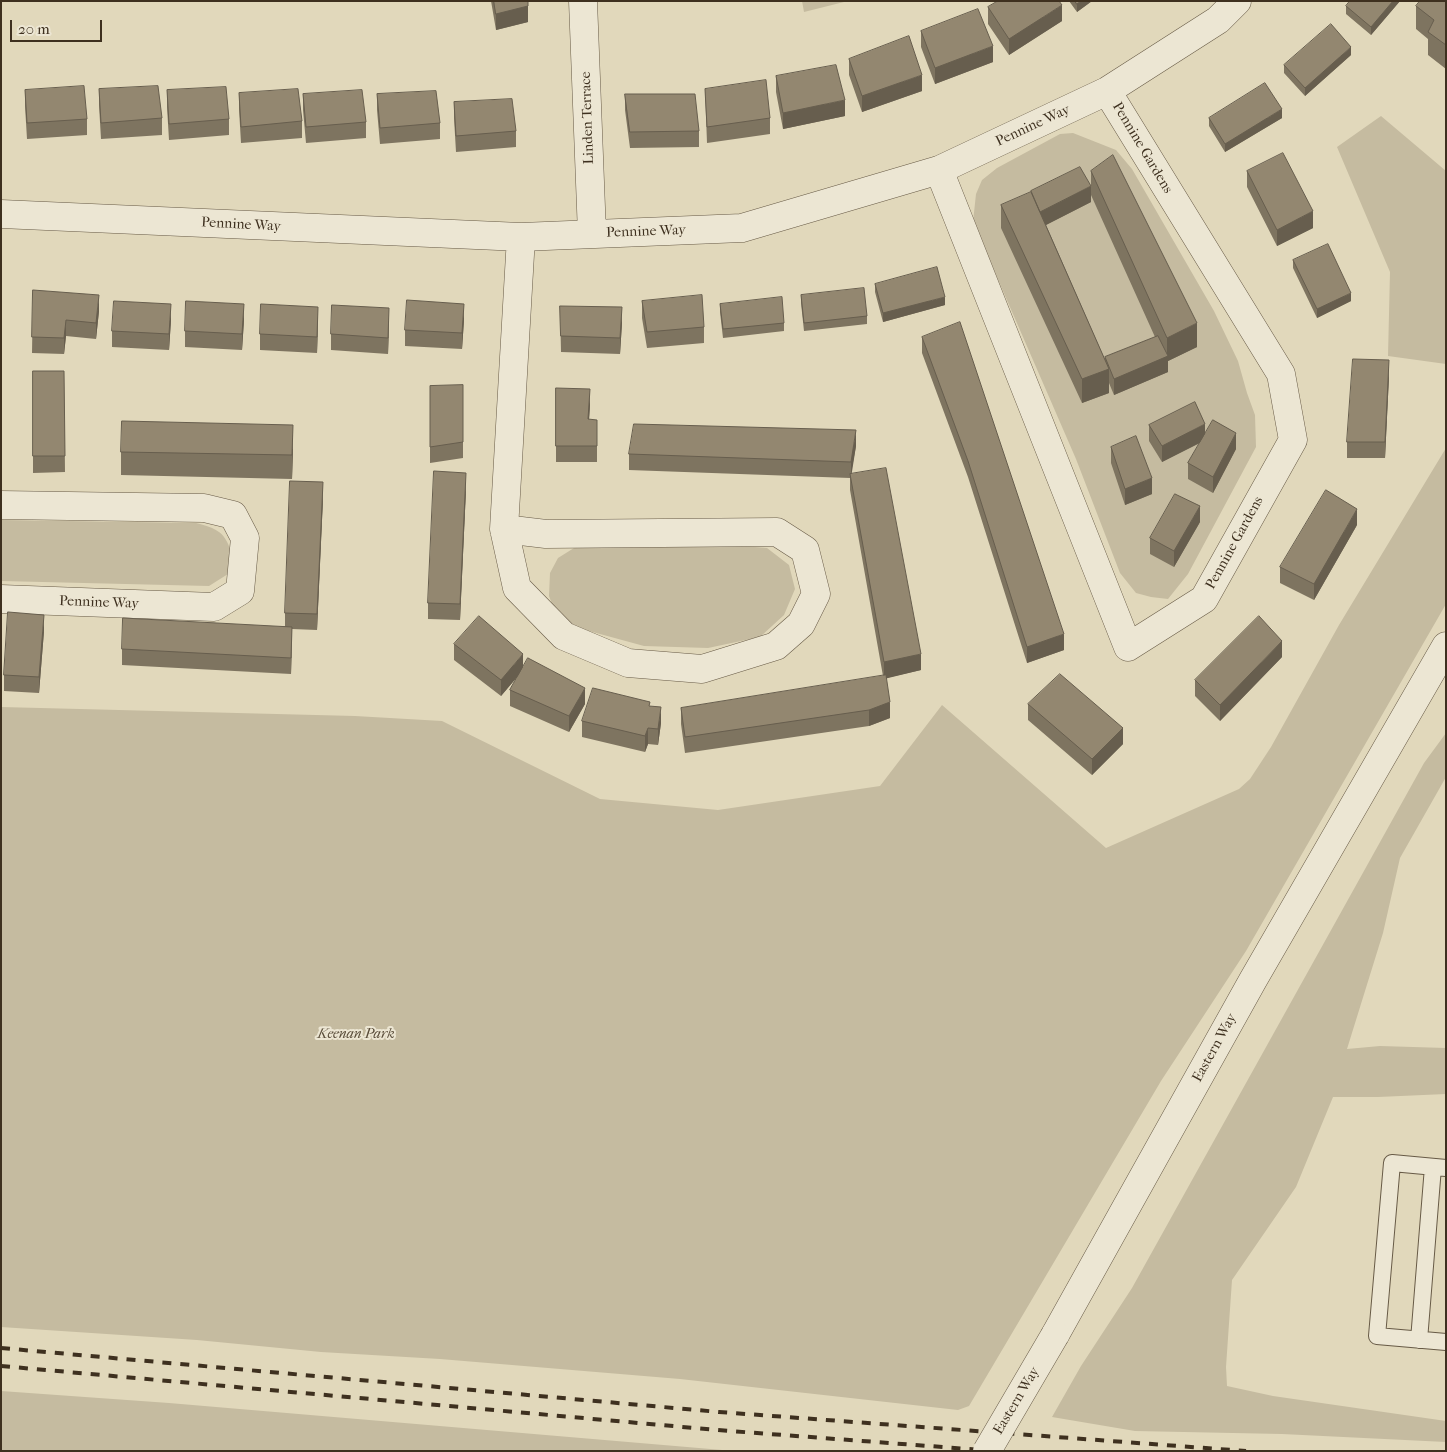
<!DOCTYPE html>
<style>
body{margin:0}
#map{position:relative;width:1447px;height:1452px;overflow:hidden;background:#e1d8bb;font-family:"IM FELL French Canon",serif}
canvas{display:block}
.frame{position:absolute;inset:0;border:2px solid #3e301f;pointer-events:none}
.scale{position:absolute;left:10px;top:20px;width:92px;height:22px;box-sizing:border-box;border:2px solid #3e301f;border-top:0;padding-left:6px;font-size:15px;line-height:18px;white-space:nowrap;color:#3e301f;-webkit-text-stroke:4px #ece6d3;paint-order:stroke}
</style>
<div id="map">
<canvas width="1447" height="1452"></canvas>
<div class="frame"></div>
<div class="scale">20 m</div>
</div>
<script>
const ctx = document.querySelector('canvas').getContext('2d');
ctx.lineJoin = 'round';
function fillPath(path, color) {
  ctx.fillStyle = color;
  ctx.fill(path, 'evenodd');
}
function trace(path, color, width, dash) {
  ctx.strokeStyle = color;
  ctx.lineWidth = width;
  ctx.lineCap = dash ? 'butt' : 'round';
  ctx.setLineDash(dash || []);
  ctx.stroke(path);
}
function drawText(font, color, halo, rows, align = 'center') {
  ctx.font = font + ' "IM FELL French Canon",serif';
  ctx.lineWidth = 4;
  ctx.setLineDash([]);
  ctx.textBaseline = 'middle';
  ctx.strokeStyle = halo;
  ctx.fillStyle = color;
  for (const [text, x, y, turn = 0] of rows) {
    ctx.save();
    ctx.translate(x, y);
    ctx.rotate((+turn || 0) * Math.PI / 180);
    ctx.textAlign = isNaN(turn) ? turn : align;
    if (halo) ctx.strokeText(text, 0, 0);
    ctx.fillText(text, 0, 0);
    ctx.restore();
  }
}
const green = new Path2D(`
 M802,1H848L804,12Z
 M1381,116L1446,171V364L1388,356L1390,272L1337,147Z
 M1073,133L1116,150L1132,169L1214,311L1238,361L1247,393L1255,415L1256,447L1188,574L1168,599L1151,597L1136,593L1120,573L1076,459L973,222L976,194L982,180L997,168L1060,134Z
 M1446,448V604L1246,951L1161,1081L969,1406L958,1410L680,1379L440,1359L321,1352L197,1340L1,1327V707L355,716L442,721L600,799L718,810L880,786L942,705L1106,848L1239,789L1250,779L1271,747L1339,625Z
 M1,520L196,523C223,530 225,534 234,559L228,574L209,586L1,581Z
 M743,546L767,548L789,565L795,589L784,615L760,637L708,648L644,646L578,628L568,621L552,604L549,596L550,573L558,558L574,548Z
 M1446,733V777L1400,858L1383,933L1347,1049L1380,1046L1446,1048V1094L1378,1097H1333L1296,1187L1232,1280L1226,1367L1227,1386L1273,1396L1446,1421V1442L1282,1434L1135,1431L1052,1417L1081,1366L1132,1288L1424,763Z
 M1,1391L169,1403L734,1451H1Z`);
const service = new Path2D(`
 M1446,1168L1392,1163L1377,1336L1446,1342
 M1419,1340L1433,1167`);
const minor = new Path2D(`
 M583,1L592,234
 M939,170L1128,647L1204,599L1293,440L1281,374L1107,91
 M1,214L521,237L742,228L939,170L1107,91L1218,20L1237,1
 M1,505L204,508L233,515L245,538L240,591L214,607L1,599
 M504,529L546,534L777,532L805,550L816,594L801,624L776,646L702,669L628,663L564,636L517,588L504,529L521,237`);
const tertiary = new Path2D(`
 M1055,1335L1253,980L1446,646`);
const rail = new Path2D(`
 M1,1348L719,1412L1246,1451
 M1,1366L717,1430L995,1451`);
const tertiaryBridge = new Path2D(`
 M987,1451L1055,1335`);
const wall = new Path2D(`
 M491,1H528V22L496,30Z
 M1069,1H1092L1077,12Z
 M1400,1L1371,35L1346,14V6Z
 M1446,1V69L1428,55V39L1416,29V6Z
 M988,7L1062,21L1009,55L988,24Z
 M921,31L993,62L935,84L921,47Z
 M1351,55L1305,96L1284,73V65Z
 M849,59L922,91L862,112L849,75Z
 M776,76L845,116L783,129L776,92Z
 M99,89L162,118V135L101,139L99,105Z
 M705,89L770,118V134L707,143Z
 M25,90L87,119V135L27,139L25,106Z
 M167,90L229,119V135L169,140L167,107Z
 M239,93L302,121V138L241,143L239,109Z
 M303,94L366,122V138L306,143L303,110Z
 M377,94L440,123V139L380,144L377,110Z
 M625,94L699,131V147L630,148L625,110Z
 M454,102L516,131V147L456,152L454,118Z
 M1209,118H1282L1225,152L1209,126Z
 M1091,171L1197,347L1168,361V372L1114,395L1109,383V393L1082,403L1001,228V205L1091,202L1046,225L1105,360V357L1155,337L1091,195Z
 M1247,171L1313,228L1277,246L1247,187Z
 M1293,260L1351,301L1317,318L1293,268Z
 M875,284L945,305L883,322L875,292Z
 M33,290L99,311L96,339L66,336L64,354L32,353Z
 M801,295L867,316V324L804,331L801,303Z
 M642,301L704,327V343L647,348L642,318Z
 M720,304L784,323V331L723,338L720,312Z
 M560,306L622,323L620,354L561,352Z
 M171,320L169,350L112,347V331Z
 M244,320L242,350L185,347V331Z
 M464,320L462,349L405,346V330Z
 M318,323L317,353L260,350V334Z
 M389,324L388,354L331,350V334Z
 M922,337L1064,650L1027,663L968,477L922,353Z
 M33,371H64L65,472L33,473Z
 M1389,376L1385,458H1347V442Z
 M463,385V458L430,463V386Z
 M556,388L590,405L589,419L597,436V462H556Z
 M1149,425L1205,433L1236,449L1213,493L1188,479V463L1200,443L1162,462L1149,441Z
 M856,446L851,473L921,670L886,678L890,718L869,726L685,753L681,724V708L883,676L850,490V478L629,470V454Z
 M1111,447L1152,494L1125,505L1111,463Z
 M293,449L292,479L121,475V452Z
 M466,489L460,620L428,619V603Z
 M323,498L317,630L292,629L291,674L122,665V649L285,626V613Z
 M1200,522L1174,567L1150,554V538Z
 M1357,525L1314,600L1280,583V567Z
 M44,631L39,693L4,691V675Z
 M454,644L523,668L585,704L569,732L510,706V690L518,676L501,696L454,660Z
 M1282,657L1220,721L1195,696V680Z
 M1028,704L1123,744L1092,775L1028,720Z
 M650,706L661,723L658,745L648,744L645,752L582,737V721Z`);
const shadedWall = new Path2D(`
 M1081,1H1092L1077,12V4Z
 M1393,1H1400L1371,35V27Z
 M1062,5V21L1009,55V39Z
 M528,6V22L496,30V14Z
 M993,46V62L935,84V68Z
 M1351,47V55L1305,96V88Z
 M922,75V91L862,112V96Z
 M845,100V116L783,129V113Z
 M1282,109V118L1225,152V144Z
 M1091,186V202L1040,228V212Z
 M1313,211V228L1277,246V230Z
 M1351,293V301L1317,318V309Z
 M99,295V311L96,339V323Z
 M945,297V305L883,322V313Z
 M171,304V320L169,350V334Z
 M244,304V320L242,350V334Z
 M464,304V320L462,349V333Z
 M318,307V323L317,353V337Z
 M622,307V323L620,354V338Z
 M389,308V324L388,354V338Z
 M66,320V336L64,354V338Z
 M1197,323V347L1168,361V372L1114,395V379L1167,356V338Z
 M1389,360V376L1385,458V442Z
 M1109,369V393L1082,403V379Z
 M590,389V405L588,435V419Z
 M1205,424V440L1162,462V446Z
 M293,425V449L292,479V455Z
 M856,430V446L851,478V462Z
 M1236,433V449L1213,493V477Z
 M466,473V489L460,620V604Z
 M1152,478V494L1125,505V489Z
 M323,482V498L317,630V614Z
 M1200,506V522L1174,567V551Z
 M1357,509V525L1314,600V584Z
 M44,615V631L39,693V677Z
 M292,627V643L291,674V658Z
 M1064,634V650L1027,663V647Z
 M1282,641V657L1220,721V705Z
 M523,654V670L501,696V680Z
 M921,654V670L884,679V662Z
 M585,688V704L569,732V716Z
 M890,702V718L869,726V710Z
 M661,707V723L658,745V729Z
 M648,728V744L645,752V736Z
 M1123,728V744L1092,775V759Z`);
const building = new Path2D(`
 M494,1H528V6L496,14Z
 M998,1H1059L1062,5L1009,39L988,7Z
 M1075,1H1081L1077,4Z
 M1350,1H1393L1371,27L1346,6Z
 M1420,1H1446V45L1428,32L1434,20L1416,6Z
 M978,9L993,46L935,68L921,31Z
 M1331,24L1351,47L1305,88L1284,65Z
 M909,36L922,75L862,96L849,59Z
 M836,65L845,100L783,113L776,76Z
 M766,80L770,118L707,127L705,89Z
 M1265,83L1282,109L1225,144L1209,118Z
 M84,86L87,119L27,123L25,90Z
 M158,86L162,118L101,123L99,89Z
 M226,87L229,119L169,124L167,90Z
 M298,89L302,121L241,127L239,93Z
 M362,90L366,122L306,127L303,94Z
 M436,91L440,123L380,128L377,94Z
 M625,94H695L699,131L630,132Z
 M512,99L516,131L456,136L454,102Z
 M1283,153L1313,211L1277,230L1247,171Z
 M1113,155L1197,323L1167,338L1091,171Z
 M1080,167L1091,186L1040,212L1031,191Z
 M1031,192L1109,369L1082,379L1001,205Z
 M1328,244L1351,293L1317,309L1293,260Z
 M937,267L945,297L883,313L875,284Z
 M864,288L867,316L804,323L801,295Z
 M33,290L99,295L96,323L66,320L64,338L32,337Z
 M702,295L704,327L647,332L642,301Z
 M782,297L784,323L723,329L720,304Z
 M407,300L464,304L462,333L405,330Z
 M114,301L171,304L169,334L112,331Z
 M186,301L244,304L242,334L185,331Z
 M261,304L318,307L317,337L260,334Z
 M332,305L389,308L388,338L331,334Z
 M560,306L622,307L620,338L561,336Z
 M960,322L1064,634L1027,647L968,461L922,337Z
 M1158,336L1168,356L1114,379L1105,357Z
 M1353,359L1389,360L1385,442H1347Z
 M33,371H64L65,456H33Z
 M463,385V442L430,447V386Z
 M556,388L590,389L588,419L597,420V446H556Z
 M1195,402L1205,424L1162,446L1149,425Z
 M1213,420L1236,433L1213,477L1188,463Z
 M122,421L293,425L292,455L121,452Z
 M634,424L856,430L851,462L629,454Z
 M1136,436L1152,478L1125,489L1111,447Z
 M886,468L921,654L884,662L850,474Z
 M434,471L466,473L460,604L428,603Z
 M290,481L323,482L317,614L285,613Z
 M1326,490L1357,509L1314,584L1280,567Z
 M1175,494L1200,506L1174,551L1150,538Z
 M8,612L44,615L39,677L4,675Z
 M479,616L523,654L501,680L454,644Z
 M1259,616L1282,641L1220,705L1195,680Z
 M123,618L292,627L291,658L122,649Z
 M528,658L585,688L569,716L510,690Z
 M1060,674L1123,728L1092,759L1028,704Z
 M886,675L890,702L869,710L685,737L681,708Z
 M593,688L650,702L649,706L661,707L658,729L648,728L645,736L582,721Z`);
const streetNames = [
 ["Linden Terrace",588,118,-92],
 ["Pennine Way",1033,126,-25],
 ["Pennine Gardens",1142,148,59],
 ["Pennine Way",241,225,3],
 ["Pennine Way",646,232,-2],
 ["Pennine Gardens",1235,543,-61],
 ["Pennine Way",99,603,2],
 ["Eastern Way",1215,1048,-61],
 ["Eastern Way",1017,1401,-59]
];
const parkNames = [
 ["Keenan Park",356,1035]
];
fillPath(green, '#c5bba0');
trace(service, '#675a46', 18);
trace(minor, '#675a46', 29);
trace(tertiary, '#675a46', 29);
trace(service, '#ece6d3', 16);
trace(minor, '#ece6d3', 28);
trace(tertiary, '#ece6d3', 28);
trace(rail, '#3e301f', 4, [9, 9]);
trace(tertiaryBridge, '#675a46', 29, []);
trace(tertiaryBridge, '#ece6d3', 28);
fillPath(wall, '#7e7460');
fillPath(shadedWall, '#675e4e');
fillPath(building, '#938770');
trace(building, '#675e4e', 1);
drawText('14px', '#3e301f', '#ece6d3', streetNames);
drawText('italic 14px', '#594c39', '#ece6d3', parkNames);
</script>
